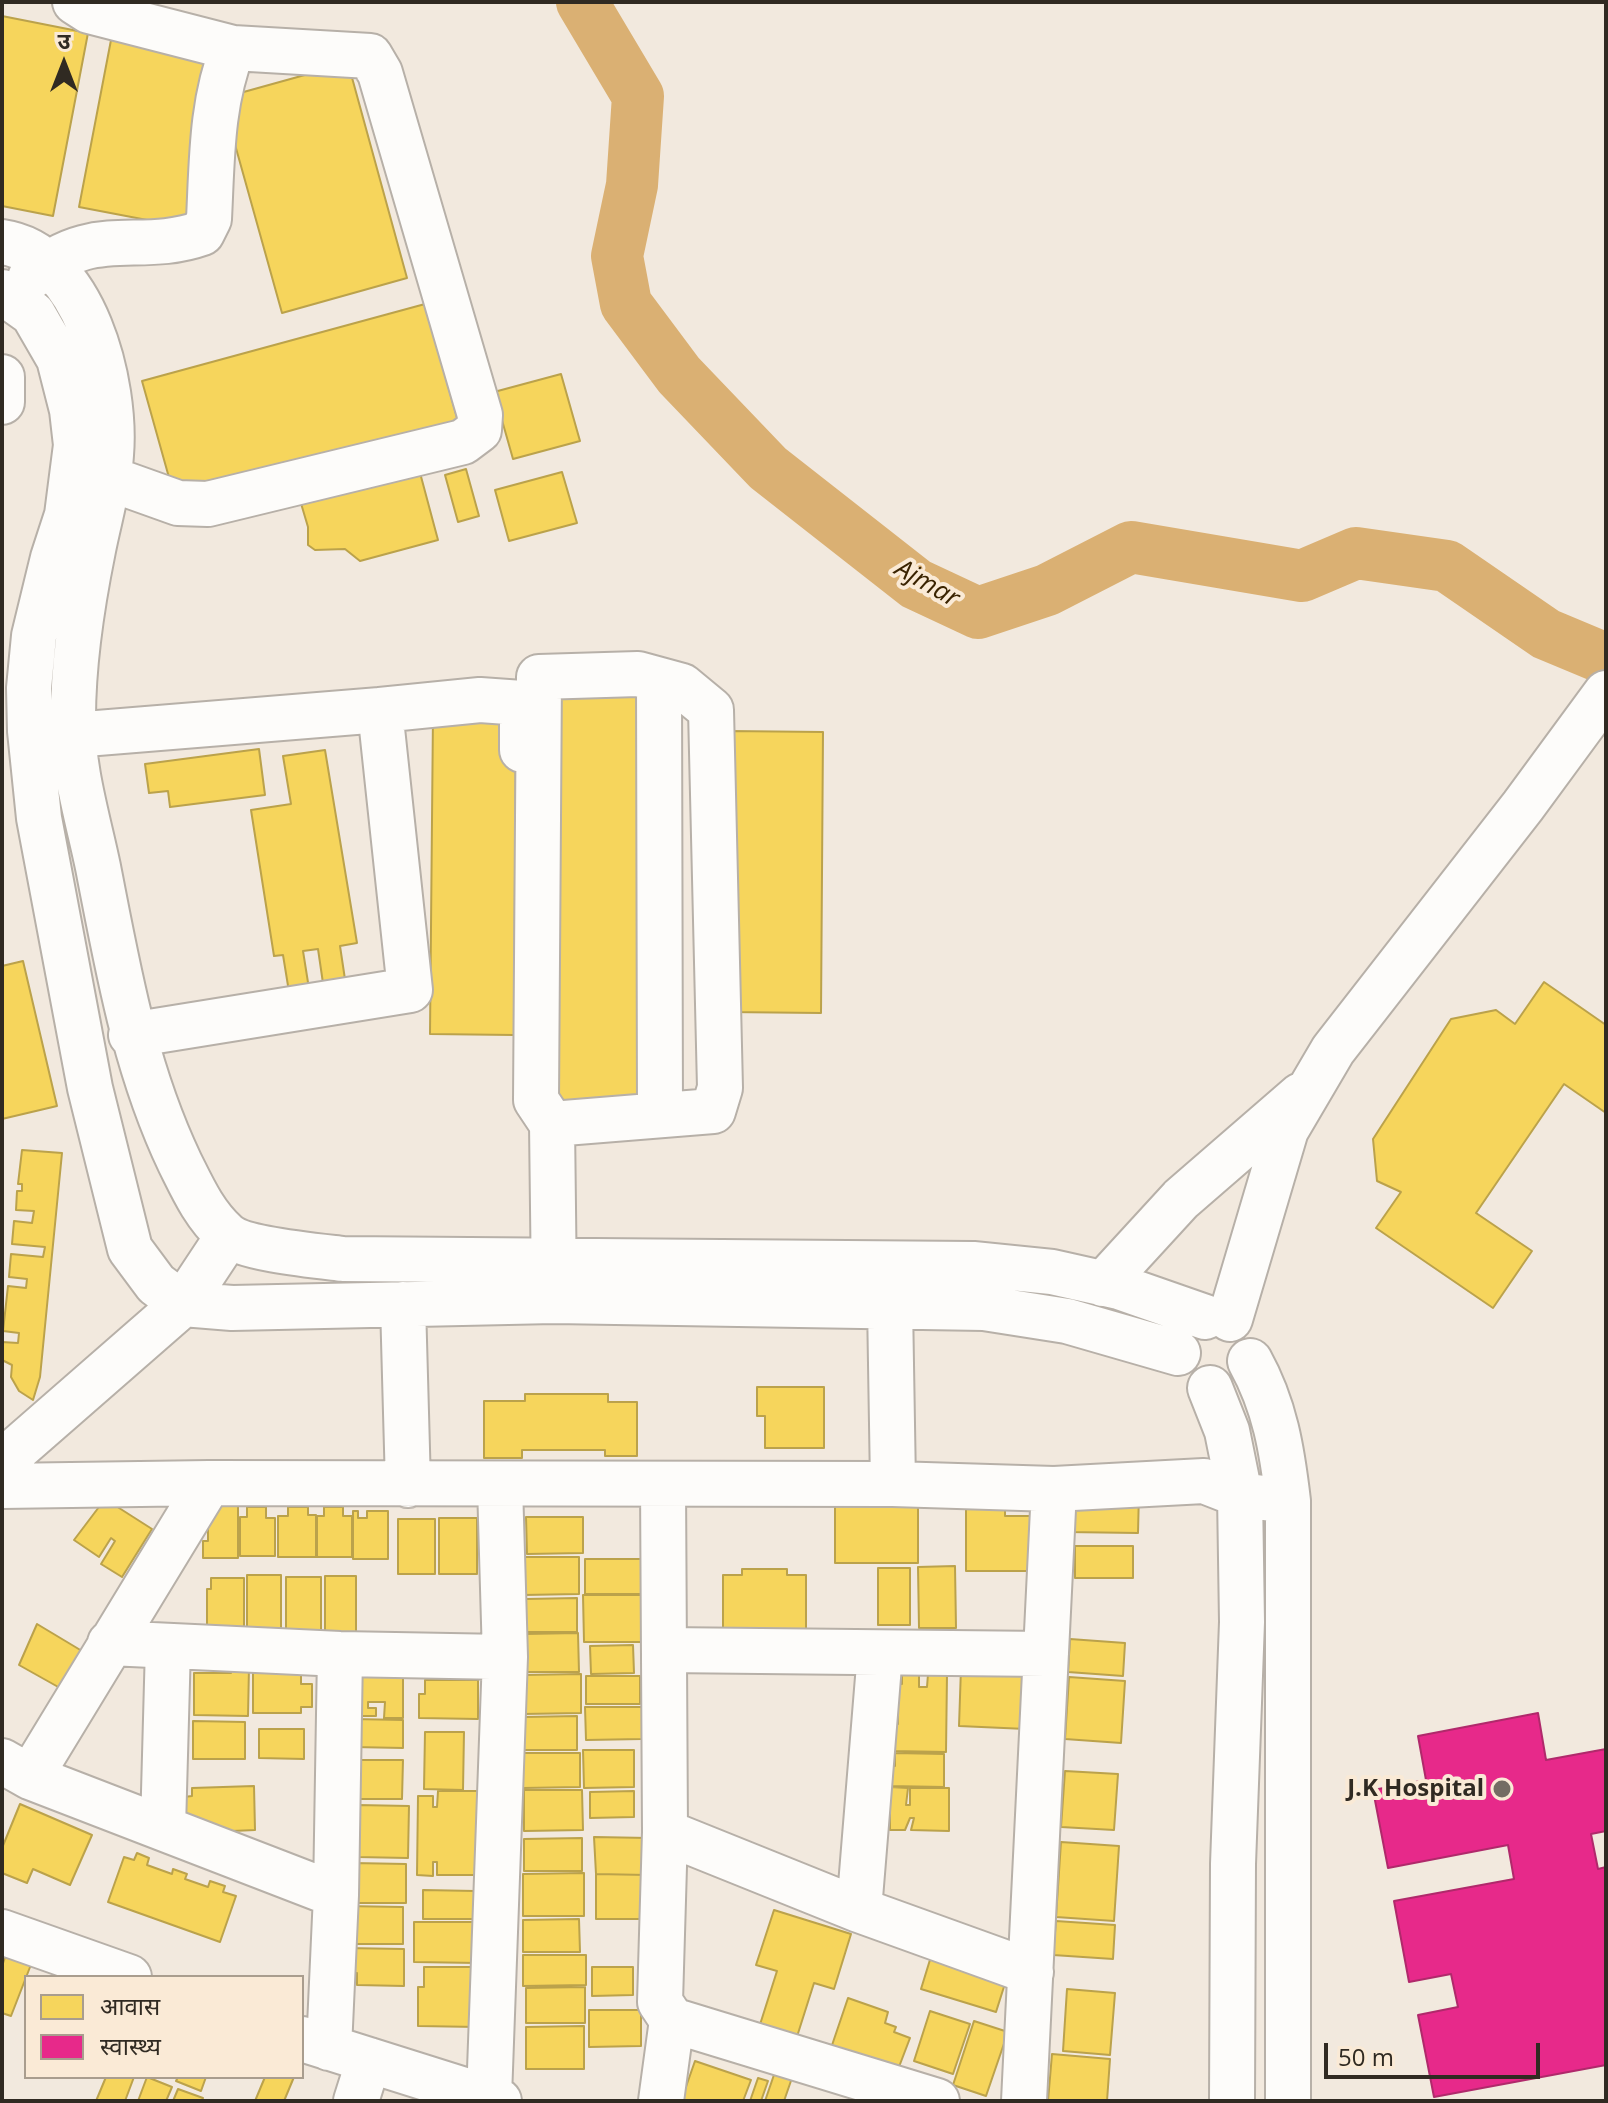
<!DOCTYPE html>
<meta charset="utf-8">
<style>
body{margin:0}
#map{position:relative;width:1608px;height:2103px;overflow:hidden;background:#f2e9de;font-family:"Open Sans","Noto Sans Devanagari",sans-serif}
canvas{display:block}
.frame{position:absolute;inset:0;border:4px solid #302a22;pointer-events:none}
.legend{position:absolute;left:24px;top:1975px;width:280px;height:104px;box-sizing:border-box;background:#faead6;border:2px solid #a99d8e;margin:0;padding:10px 14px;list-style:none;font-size:24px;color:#302a22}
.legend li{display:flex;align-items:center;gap:16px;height:40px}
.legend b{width:40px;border:2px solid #a99d8e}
.north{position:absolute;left:24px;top:24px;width:80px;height:80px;-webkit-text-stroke:6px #faead6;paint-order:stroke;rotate:0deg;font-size:22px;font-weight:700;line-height:32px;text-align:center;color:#302a22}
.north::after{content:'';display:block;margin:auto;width:28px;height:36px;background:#302a22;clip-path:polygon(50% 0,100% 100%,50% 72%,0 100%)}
.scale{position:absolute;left:1324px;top:2043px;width:216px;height:36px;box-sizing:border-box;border:4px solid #302a22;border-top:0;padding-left:10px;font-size:24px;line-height:28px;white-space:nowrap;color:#302a22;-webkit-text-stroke:6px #faead6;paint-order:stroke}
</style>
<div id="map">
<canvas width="1608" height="2103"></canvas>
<div class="frame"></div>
<ul class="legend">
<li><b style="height:22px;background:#f6d55c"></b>आवास</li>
<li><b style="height:22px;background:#e7298a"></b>स्वास्थ्य</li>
</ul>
<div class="north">उ</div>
<div class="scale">50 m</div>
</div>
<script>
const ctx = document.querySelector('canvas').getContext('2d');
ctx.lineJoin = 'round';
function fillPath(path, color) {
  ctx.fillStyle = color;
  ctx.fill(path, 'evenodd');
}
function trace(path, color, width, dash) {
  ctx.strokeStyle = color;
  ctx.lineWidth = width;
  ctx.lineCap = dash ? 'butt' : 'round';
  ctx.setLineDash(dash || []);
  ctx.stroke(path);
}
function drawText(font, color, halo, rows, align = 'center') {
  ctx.font = font + ' "Open Sans",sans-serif';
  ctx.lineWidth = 8;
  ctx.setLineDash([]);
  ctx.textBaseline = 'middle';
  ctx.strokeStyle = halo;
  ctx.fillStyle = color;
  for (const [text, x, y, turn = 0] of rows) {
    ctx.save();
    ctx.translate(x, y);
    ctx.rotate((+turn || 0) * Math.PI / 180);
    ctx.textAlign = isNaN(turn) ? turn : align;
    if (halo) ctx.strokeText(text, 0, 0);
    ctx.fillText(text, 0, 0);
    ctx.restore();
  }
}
const homes = new Path2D(`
 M2,16L88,33L53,216L2,206Z
 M111,40L221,60L189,228L79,207Z
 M348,63L407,278L282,313L222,98Z
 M425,304L458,421L175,499L142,381Z
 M561,374L580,441L513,459L494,392Z
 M419,469L438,540L360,561L345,549L315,550L308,545V527L300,500Z
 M466,469L479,516L458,522L445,475Z
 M562,472L577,523L509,541L495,490Z
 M551,683L645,684L642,1111L548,1110Z
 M433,713L516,714L514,1035L430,1034Z
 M728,731L823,732L821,1013L726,1012Z
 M259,749L265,795L170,807L168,791L149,793L145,764Z
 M325,750L357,943L340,946L346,986L324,990L318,949L303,951L310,995L290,998L283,955L274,956L251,810L291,804L283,756Z
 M23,961L57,1106L2,1119V966Z
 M1544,982L1606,1025V1113L1564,1084L1476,1213L1532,1251L1493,1308L1376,1228L1401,1192L1377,1181L1373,1139L1451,1019L1496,1010L1515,1024Z
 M22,1150L62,1153L40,1377L33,1400L19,1391L11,1377L12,1365L2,1360V1342L18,1343L19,1333L3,1331L8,1286L26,1288L27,1279L9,1277L11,1254L43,1257L45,1247L12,1244L14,1221L32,1223L34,1211L16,1210L17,1191H22V1184H18Z
 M757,1387H824V1448H765V1416H757Z
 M525,1394H608V1402H637V1456H605V1450H522V1458H484V1401H525Z
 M1066,1491L1139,1492L1138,1533L1066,1532Z
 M835,1497H918V1563H835Z
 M203,1498H238V1558H203V1541H208V1515Z
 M105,1499L152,1529L122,1577L101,1564L115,1541L111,1538L99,1557L74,1540Z
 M966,1505H1005V1516H1040V1571H966Z
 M247,1507H266V1518H275V1556H240V1517H247Z
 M288,1507H308V1515H316V1557H278V1516H288Z
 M324,1507H343V1516H352V1557H317V1516H324Z
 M353,1511H358V1518H367V1511H388V1559H353Z
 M526,1517H583V1553L527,1554Z
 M439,1518H477V1574H439Z
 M398,1519H435V1574H398Z
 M1075,1546H1133V1578H1075Z
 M523,1557H579V1594L523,1595Z
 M585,1559H645V1594H585Z
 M955,1566L956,1628H919L918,1567Z
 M878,1568H910V1625H878Z
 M742,1569H787V1575H806V1637H723V1575H742Z
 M247,1575H281V1633H247Z
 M325,1576H356V1633H325Z
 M286,1577H321V1633H286Z
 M211,1578H244V1634H207V1589H211Z
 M583,1595H645V1642H584Z
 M577,1598V1632H526V1599Z
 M37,1624L82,1651L60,1688L19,1665Z
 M578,1633L579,1672H526L525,1634Z
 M1070,1639L1125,1643L1123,1676L1068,1672Z
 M633,1645L634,1673L591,1674L590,1646Z
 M231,1667H249L248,1716L194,1715V1673H231Z
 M961,1668L1028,1671L1026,1729L959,1726Z
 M354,1671H403V1718H384L385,1702H368V1708H376V1716H351Z
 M253,1673H301V1684H312V1707H301V1713H253Z
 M581,1674V1713L523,1714V1675Z
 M902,1674H919V1687H927L928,1674H947L946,1752L892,1751V1724H898V1710L893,1709V1684H902Z
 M586,1676H640V1704H586Z
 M1069,1677L1125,1681L1121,1743L1065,1739Z
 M425,1680H478V1719L419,1718V1694H425Z
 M585,1707H642V1739L586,1740Z
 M577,1716V1750H524V1717Z
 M353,1719L403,1720V1748L353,1747Z
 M193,1721L245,1722V1759H193Z
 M259,1729H304V1759L259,1758Z
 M425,1732H464L463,1790L424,1789Z
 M583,1750H634V1787L584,1788Z
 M522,1753H580V1787L523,1788Z
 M895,1753L944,1754V1787L889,1786L890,1766H895Z
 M353,1760H403L402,1799H353Z
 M1065,1771L1118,1774L1114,1830L1061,1827Z
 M254,1786L255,1830L186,1833L184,1797L192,1796V1788Z
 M890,1787L908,1788L906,1805H910V1788H949V1831L911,1830L914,1818H910L905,1830H890Z
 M524,1790H582L583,1830L524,1831Z
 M438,1791H478L477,1875H437V1862H433V1876L417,1875L418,1796H433V1807H437Z
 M634,1791V1817L590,1818V1792Z
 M20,1804L92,1835L70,1885L33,1869L27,1883L2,1873V1848Z
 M357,1805L409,1806L408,1858L357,1857Z
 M594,1837L649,1838L647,1875L596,1874Z
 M582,1838V1871H524V1839Z
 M1061,1842L1119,1846L1114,1921L1056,1917Z
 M137,1853L149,1858L147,1865L172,1874L173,1869L187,1874L185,1879L208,1887L210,1881L225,1886L223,1892L236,1896L220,1942L108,1902L124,1857L134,1860Z
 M353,1863L406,1864V1903H352Z
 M584,1873V1916H523V1874Z
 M596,1874L647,1875L651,1919H596Z
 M423,1890L475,1891V1919H423Z
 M344,1906L403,1907V1944H343Z
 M774,1910L851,1934L834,1989L814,1983L794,2046L757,2034L777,1971L756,1965Z
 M579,1919L580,1952H523V1920Z
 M1056,1921L1115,1925L1113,1959L1053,1955Z
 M414,1922H477V1963L414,1962Z
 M344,1948L404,1949V1986L357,1985V1973H343Z
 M933,1950L1008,1974L996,2012L921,1989Z
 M7,1952L32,1962L11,2016L2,2013V1966Z
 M523,1955H586V1985L523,1986Z
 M424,1967H479L478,2027L418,2026V1987H424Z
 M592,1967H633V1995L592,1996Z
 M585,1987V2023H526V1988Z
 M1067,1989L1115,1993L1110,2055L1063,2051Z
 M848,1998L888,2012L885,2023L896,2027L894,2032L910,2038L894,2080L828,2057Z
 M589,2010H641V2046L589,2047Z
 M930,2011L970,2024L953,2074L914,2061Z
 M974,2021L1008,2032L986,2096L953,2085Z
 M584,2026V2069H526V2027Z
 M1052,2054L1110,2059L1107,2101H1048Z
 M695,2061L751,2080L743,2101H681Z
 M776,2069L793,2075L784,2101H765Z
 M106,2077H134L125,2101H96Z
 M147,2077L172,2087L166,2101H138Z
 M178,2077H206L201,2091L176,2081Z
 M265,2077H294L284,2101H255Z
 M758,2078L768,2081L761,2101H750Z
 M178,2089L203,2098L202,2101H173Z`);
const health = new Path2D(`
 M1538,1713L1546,1760L1606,1749V1831L1591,1834L1598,1869L1606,1867V2065L1434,2097L1418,2015L1458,2007L1451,1974L1409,1982L1394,1901L1514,1879L1508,1845L1388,1868L1373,1790L1426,1780L1418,1736Z`);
const river = new Path2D(`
 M582,2L638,96L632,185L617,256L626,304L679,375L768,468L916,584L978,613L1047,590L1131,547L1302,576L1356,553L1447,566L1546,634L1606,659`);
const minor = new Path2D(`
 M75,2L89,11L233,48L370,56L380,73L480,415L479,430L463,442L208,504L178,503L108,478
 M2,242C85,254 117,384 111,455C109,487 99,519 93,550C82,604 73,663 73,718C72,768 88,819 98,867C118,969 135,1069 180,1163C193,1189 204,1214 226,1234C242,1249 318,1256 343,1259L973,1264L1052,1272L1119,1287L1205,1317
 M30,278C93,222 137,256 202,233L209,219C212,161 211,103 233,48
 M2,292L33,314L59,359L72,410L76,445L67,515L53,558L34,636L29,688L30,731L39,818L90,1088L130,1249L156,1284L183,1304L232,1308L554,1301L984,1308L1067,1321L1178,1353
 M2,377V402
 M638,674L682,686L711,710L720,1088L713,1111L552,1124L536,1100L539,677Z
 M659,680L660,1115
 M380,710L480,700L522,703V750
 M44,732L73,735L380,710L410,990L131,1035
 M552,1124L554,1291
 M1103,1284L1181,1199L1301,1095
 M403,1304L408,1485
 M890,1304L893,1484
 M1230,1319L1286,1130L1333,1050L1523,806L1606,693
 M1250,1361C1275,1406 1282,1450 1288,1501V2101
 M1210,1388L1227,1431L1240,1495L1242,1622L1233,1864L1232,2101
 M2,1462L183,1304L228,1236
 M663,1484L665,1832L660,2002L672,2020L937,2101
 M2,1486L209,1483L893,1484L1054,1489L1204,1481L1240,1495L1288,1501
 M110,1643L340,1654L505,1657
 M665,1650L1046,1654
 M2,1761L30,1777L336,1895
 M30,1777L209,1483
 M163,1828L168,1646
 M665,1832L859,1910L1031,1972
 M859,1910L880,1653
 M2,1932L129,1977
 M302,2039L499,2101
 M329,2048L336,1895L340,1654
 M489,2097L505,1657L500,1485
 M356,2101L369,2060
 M661,2101L672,2020
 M1024,2101L1054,1489`);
const markers = [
 [1502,1789,10,"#746d64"]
];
const poiNames = [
 ["J.K Hospital",1484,1789]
];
const waterNames = [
 ["Ajmar",927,584,30]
];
fillPath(homes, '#f6d55c');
trace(homes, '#bba24b', 2);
fillPath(health, '#e7298a');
trace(health, '#b0296b', 2);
trace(river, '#dab073', 52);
trace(minor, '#b7b0a8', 48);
trace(minor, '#fdfcfa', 44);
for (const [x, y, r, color] of markers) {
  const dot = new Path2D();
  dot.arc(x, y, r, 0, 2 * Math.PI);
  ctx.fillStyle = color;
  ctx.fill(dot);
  trace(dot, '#faead6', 3);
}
drawText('bold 24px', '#302a22', '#faead6', poiNames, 'right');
drawText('italic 26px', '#3a2300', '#faead6', waterNames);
</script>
